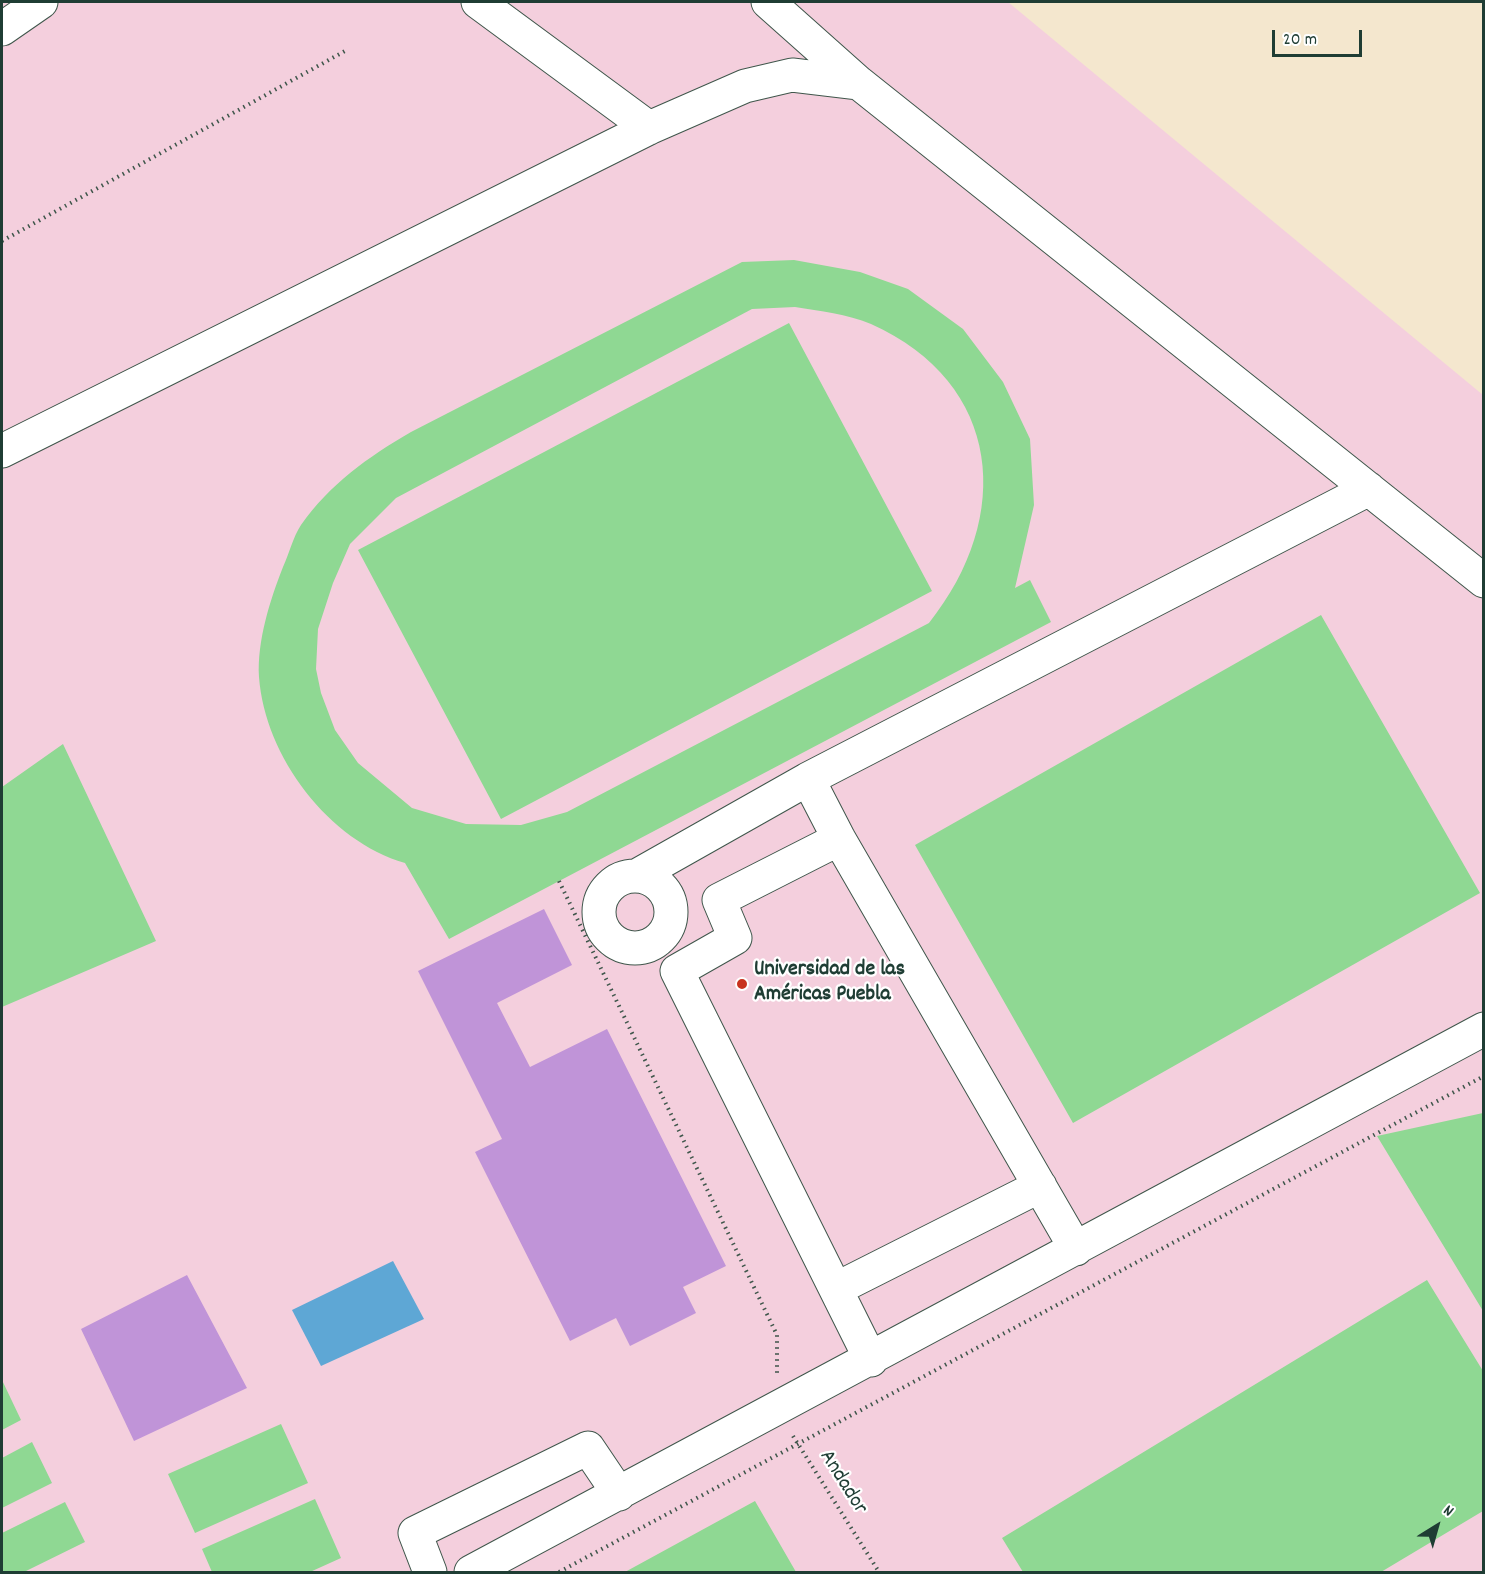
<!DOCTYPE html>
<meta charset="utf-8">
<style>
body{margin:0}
#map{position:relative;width:1485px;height:1574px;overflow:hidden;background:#f4e7ce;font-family:Dekko,sans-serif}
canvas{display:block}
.frame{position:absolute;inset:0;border:3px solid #1f3d34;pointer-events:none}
.north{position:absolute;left:1407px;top:1496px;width:60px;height:60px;-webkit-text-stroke:4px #fff;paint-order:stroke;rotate:37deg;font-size:16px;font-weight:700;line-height:24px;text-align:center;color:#1f3d34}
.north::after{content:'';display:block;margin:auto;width:21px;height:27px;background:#1f3d34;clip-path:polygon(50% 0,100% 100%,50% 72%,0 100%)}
.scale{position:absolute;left:1272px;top:30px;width:90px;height:27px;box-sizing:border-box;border:3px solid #1f3d34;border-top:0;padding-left:8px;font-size:18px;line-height:21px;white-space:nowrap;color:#1f3d34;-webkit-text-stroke:4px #fff;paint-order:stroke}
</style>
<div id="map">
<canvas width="1485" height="1574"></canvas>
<div class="frame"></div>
<div class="north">N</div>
<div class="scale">20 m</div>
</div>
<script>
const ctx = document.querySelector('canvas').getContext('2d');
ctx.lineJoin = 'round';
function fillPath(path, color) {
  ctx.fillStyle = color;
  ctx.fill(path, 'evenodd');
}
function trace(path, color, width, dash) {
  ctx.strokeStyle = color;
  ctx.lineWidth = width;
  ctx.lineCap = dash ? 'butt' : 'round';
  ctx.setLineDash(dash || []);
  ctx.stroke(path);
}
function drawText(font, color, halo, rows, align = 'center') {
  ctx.font = font + ' Dekko,sans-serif';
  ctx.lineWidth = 4.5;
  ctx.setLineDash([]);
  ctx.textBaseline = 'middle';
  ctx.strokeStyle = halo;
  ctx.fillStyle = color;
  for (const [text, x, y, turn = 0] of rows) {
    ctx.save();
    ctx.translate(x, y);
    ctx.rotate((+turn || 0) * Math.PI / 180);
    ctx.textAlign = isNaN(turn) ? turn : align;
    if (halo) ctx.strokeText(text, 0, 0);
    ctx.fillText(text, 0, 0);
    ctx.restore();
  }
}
const built = new Path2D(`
 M2,2H1008L1483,395V1572H2Z`);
const green = new Path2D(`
 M794,260L860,272L908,289L963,329L1003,382L1030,439L1034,505L1015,588L1030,580L1051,622L449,939L405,863C329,841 265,757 259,677C257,641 270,600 283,567C289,554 293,537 301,525C330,484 368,457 411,432L742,262ZM795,307C820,311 847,314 871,324C1003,383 1014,517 929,623L567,812L521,825L466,824L412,808L358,763L335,730L321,693L316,669L318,629L333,583L350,544L396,498L752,309Z
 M789,323L932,591L501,819L358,550Z
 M1321,615L1480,893L1073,1123L915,845Z
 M63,744L156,941L2,1007V787Z
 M1483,1113H1484L1483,1311L1377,1136Z
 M1427,1280L1483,1371V1511L1381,1572H1023L1002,1538Z
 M2,1380L21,1420L2,1430Z
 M281,1424L308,1483L195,1533L168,1474Z
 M32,1442L52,1483L2,1508V1458Z
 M315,1499L341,1558L310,1572H212L202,1549Z
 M755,1501L796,1572H625Z
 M65,1502L85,1542L24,1572H2V1533Z`);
const water = new Path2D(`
 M393,1261L424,1319L321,1366L292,1310Z`);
const building = new Path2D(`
 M544,909L572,965L497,1003L530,1067L607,1029L726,1266L683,1287L696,1313L630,1346L616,1318L570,1341L475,1152L502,1139L418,971Z
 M187,1275L247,1388L134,1441L81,1329Z`);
const path = new Path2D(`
 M2,241L345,51
 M559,881L777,1335V1373
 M793,1436L879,1572
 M559,1572L1484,1076`);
const minor = new Path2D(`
 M478,2L649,128
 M768,2L859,83L1484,581
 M2,29L41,2
 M2,451L649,128L745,86L792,75L859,83
 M839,839L719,900L735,938L677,971L871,1360
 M638,875L808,779
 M599 912a36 36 0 1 1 72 0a36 36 0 1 1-72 0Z
 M1076,1249L839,839L808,779L1369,489
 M836,1289L1040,1186
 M430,1572L415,1533L588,1448L619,1494
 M471,1572L1484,1029`);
const markers = [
 [742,984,6,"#c8321e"]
];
const poiNames = [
 ["Universidad de las",754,971],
 ["Américas Puebla",754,996]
];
const streetNames = [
 ["Andador",842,1483,58]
];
fillPath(built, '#f4cfdd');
fillPath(green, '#8fd893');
fillPath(water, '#5ea7d5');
fillPath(building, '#c094d8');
trace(minor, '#3f564b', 35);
trace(path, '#3f564b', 4, [1.5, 4.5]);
trace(minor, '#fff', 33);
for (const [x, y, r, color] of markers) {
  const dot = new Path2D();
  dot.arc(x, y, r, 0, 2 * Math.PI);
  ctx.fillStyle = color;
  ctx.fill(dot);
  trace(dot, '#fff', 2);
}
drawText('bold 22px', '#1f3d34', '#fff', poiNames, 'left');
drawText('22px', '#1f3d34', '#fff', streetNames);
</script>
